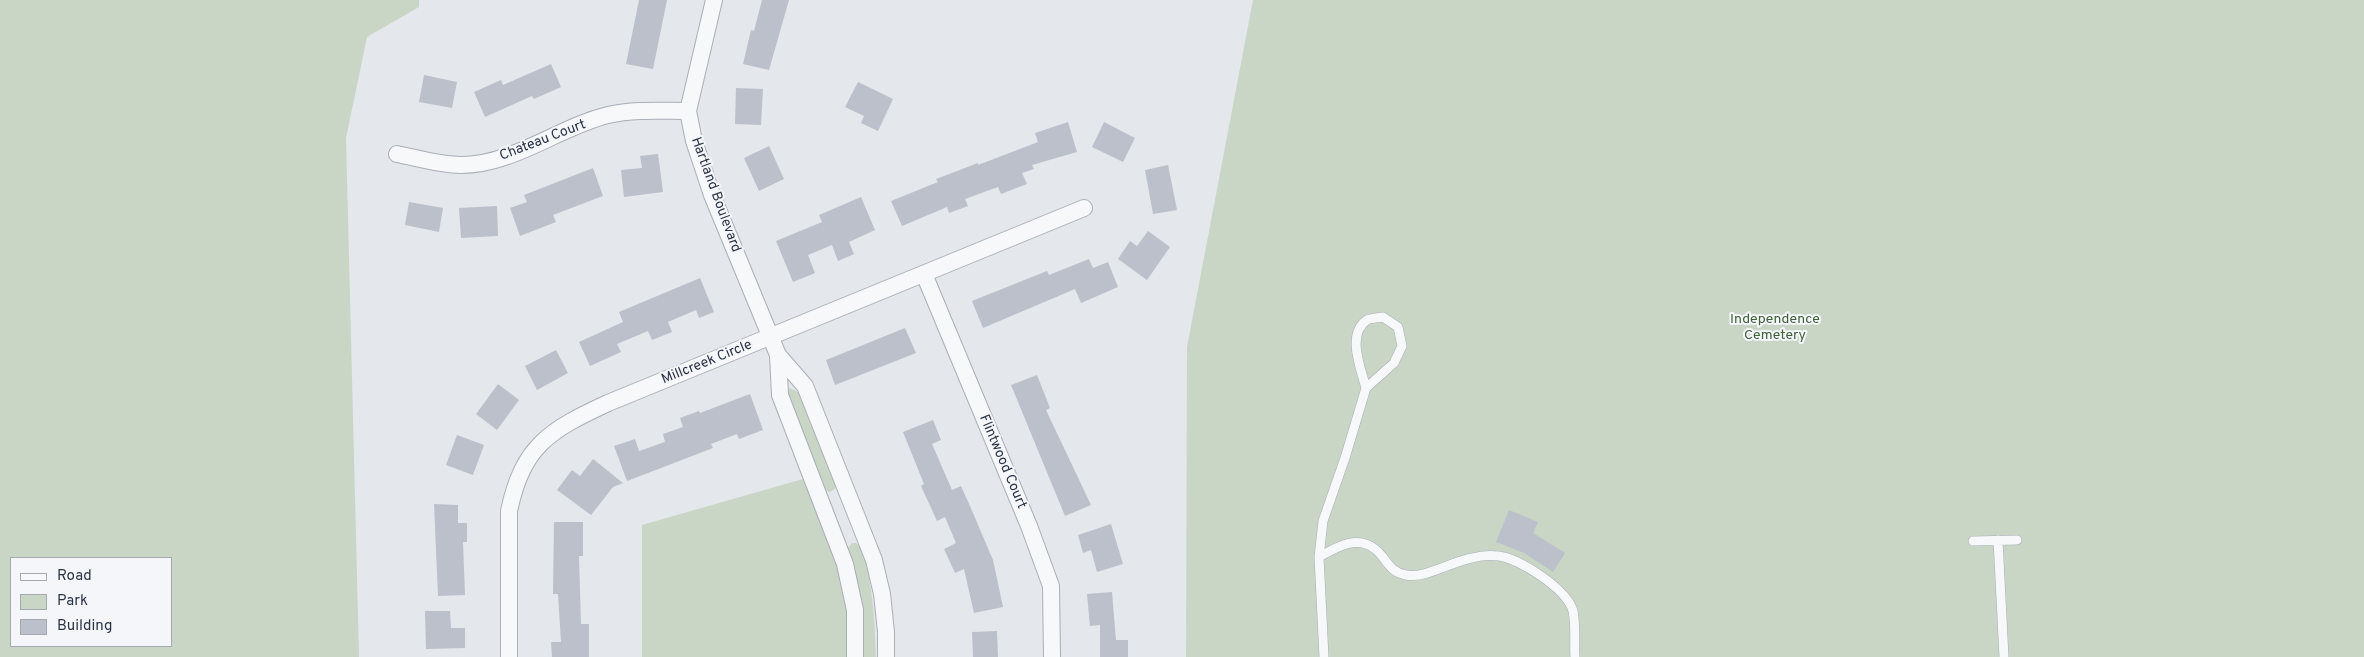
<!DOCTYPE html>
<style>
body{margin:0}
#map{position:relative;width:2364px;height:657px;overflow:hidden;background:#e4e7ec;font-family:Overpass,sans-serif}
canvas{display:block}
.legend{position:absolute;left:10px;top:557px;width:162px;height:90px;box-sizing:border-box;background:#f4f6f9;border:1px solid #a4a8b1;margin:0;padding:6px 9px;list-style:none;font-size:15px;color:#2b3445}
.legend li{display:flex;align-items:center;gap:10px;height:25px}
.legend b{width:25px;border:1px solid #a4a8b1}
</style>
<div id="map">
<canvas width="2364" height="657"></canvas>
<ul class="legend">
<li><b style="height:6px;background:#f7f8fa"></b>Road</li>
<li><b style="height:14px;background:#c9d6c5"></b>Park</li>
<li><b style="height:14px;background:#bbc0ca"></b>Building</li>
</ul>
</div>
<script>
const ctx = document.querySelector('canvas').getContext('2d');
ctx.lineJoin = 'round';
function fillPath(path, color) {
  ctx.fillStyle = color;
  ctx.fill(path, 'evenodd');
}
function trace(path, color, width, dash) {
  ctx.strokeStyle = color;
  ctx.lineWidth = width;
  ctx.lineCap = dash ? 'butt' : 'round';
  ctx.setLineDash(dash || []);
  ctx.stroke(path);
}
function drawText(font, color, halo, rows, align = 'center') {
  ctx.font = font + ' Overpass,sans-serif';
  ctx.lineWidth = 4;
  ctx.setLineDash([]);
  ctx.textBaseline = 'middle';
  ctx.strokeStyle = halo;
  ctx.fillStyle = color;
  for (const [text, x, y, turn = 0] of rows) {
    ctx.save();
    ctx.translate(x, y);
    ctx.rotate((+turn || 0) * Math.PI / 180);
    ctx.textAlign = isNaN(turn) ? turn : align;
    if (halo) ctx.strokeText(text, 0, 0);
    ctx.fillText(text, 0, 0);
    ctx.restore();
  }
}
const green = new Path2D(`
 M0,0H419V7L367,37L346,138L359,657H0ZM11,558H171V646H11Z
 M1253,0H2364V657H1186L1187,347Z
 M790,388L798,392L836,484L835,489L830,492L825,490L786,390Z
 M810,477L845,564L855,657H642V525Z
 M852,543H856C872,555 876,636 876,657H863V638L847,549Z`);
const building = new Path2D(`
 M639,0H667L653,69L626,64Z
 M762,0H789L769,70L743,64L751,30L754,31Z
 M551,64L561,87L534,99L532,96L485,117L474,92L501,80L503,85Z
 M424,75L457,82L452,108L419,102Z
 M858,82L893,99L878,131L861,123L864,116L845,107Z
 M736,88L763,89L761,125L735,124Z
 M1068,122L1077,152L1032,165L1034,169L1022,173L1027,184L1001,194L998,187L965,199L968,206L949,213L947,207L902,226L891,201L938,182L936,179L978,163V165L1038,142L1035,133Z
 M1104,122L1135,138L1123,162L1092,147Z
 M769,146L784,179L759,191L744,158Z
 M658,154L663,192L624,197L621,170L642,168L640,156Z
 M1168,165L1177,210L1153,214L1145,170Z
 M593,168L603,196L553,215L556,222L520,236L510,208L527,202L524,195Z
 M861,197L875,230L849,242L854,254L838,261L832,245L808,255L815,273L793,282L776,241L822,222L819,215Z
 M409,202L443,208L439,232L405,225Z
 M497,206L498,236L461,238L459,208Z
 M1148,231L1170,247L1147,280L1118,259L1130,241L1137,246Z
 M1089,259L1093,268L1108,262L1118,287L1081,303L1075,289L983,328L972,301L1047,271L1049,275Z
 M700,278L714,312L699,318L696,310L668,322L672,332L652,340L648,331L617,344L621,352L590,366L579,342L623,322L619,312Z
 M905,328L916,353L835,385L826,360Z
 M556,350L568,373L537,390L525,366Z
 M1037,375L1050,408L1046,410L1091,505L1065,516L1011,385Z
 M498,384L519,400L497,430L476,414Z
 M750,394L763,430L739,439L737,434L711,444L713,448L627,481L614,446L635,439L639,451L665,442L663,434L683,427L680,418L699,411L700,413Z
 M933,420L941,440L932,444L952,490L961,486L970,506L993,560L1003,607L974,613L964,569L955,573L944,549L956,543L945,517L937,521L921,486L924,484L903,432Z
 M457,435L484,445L473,475L446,465Z
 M593,459L623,483L613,487L591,515L557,490L572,470L580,476Z
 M434,504L458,505V523H467V542H463L465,595L438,596Z
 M1509,510L1538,522L1533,533L1565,553L1553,572L1524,553L1496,542Z
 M554,522H583V556H579L581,624H589V657H552L551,642H561L558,594H553Z
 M1111,524L1123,564L1097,572L1091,550L1083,553L1078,535Z
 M1112,592L1116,640H1128V657H1100V625L1090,626L1087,594Z
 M425,611H450L451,628H465V648L426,649Z
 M997,631L998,657H973L972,632Z`);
const lane = new Path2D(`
 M1998,540L2004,657
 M1973,541L2017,540
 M1319,557L1323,521L1345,458L1366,388L1394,363L1402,346L1398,327L1383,317C1378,318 1371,318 1367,320C1346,334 1361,369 1366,388
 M1324,657L1319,557C1335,548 1357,534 1375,549C1387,558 1387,571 1406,575C1424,579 1453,561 1472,558C1479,556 1491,555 1499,556C1520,559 1567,589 1573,611C1576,625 1574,643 1575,657`);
const street = new Path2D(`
 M714,0L688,111L694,141L712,195L778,355L780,395L845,564L855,610V657
 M397,154C417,158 440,165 461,165C513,165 559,127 608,115C634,109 662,111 688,111
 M924,274L1029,526L1051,586L1052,657
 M778,355L805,386L874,560L882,594L886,632V657
 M509,657V511C523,445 550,430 608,403L1084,208`);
const streetNames = [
 ["Chateau Court",543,141,-21],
 ["Hartland Boulevard",715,195,70],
 ["Millcreek Circle",707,363,-22],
 ["Flintwood Court",1002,462,67]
];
const parkNames = [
 ["Independence",1775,320],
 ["Cemetery",1775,336]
];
fillPath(green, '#c9d6c5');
fillPath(building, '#bbc0ca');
trace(lane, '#a9aeb7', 10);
trace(street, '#a9aeb7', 18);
trace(lane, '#f7f8fa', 9);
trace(street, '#f7f8fa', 16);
drawText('14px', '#2b3445', '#f4f6f9', streetNames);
drawText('14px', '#3f6138', '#f4f6f9', parkNames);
</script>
